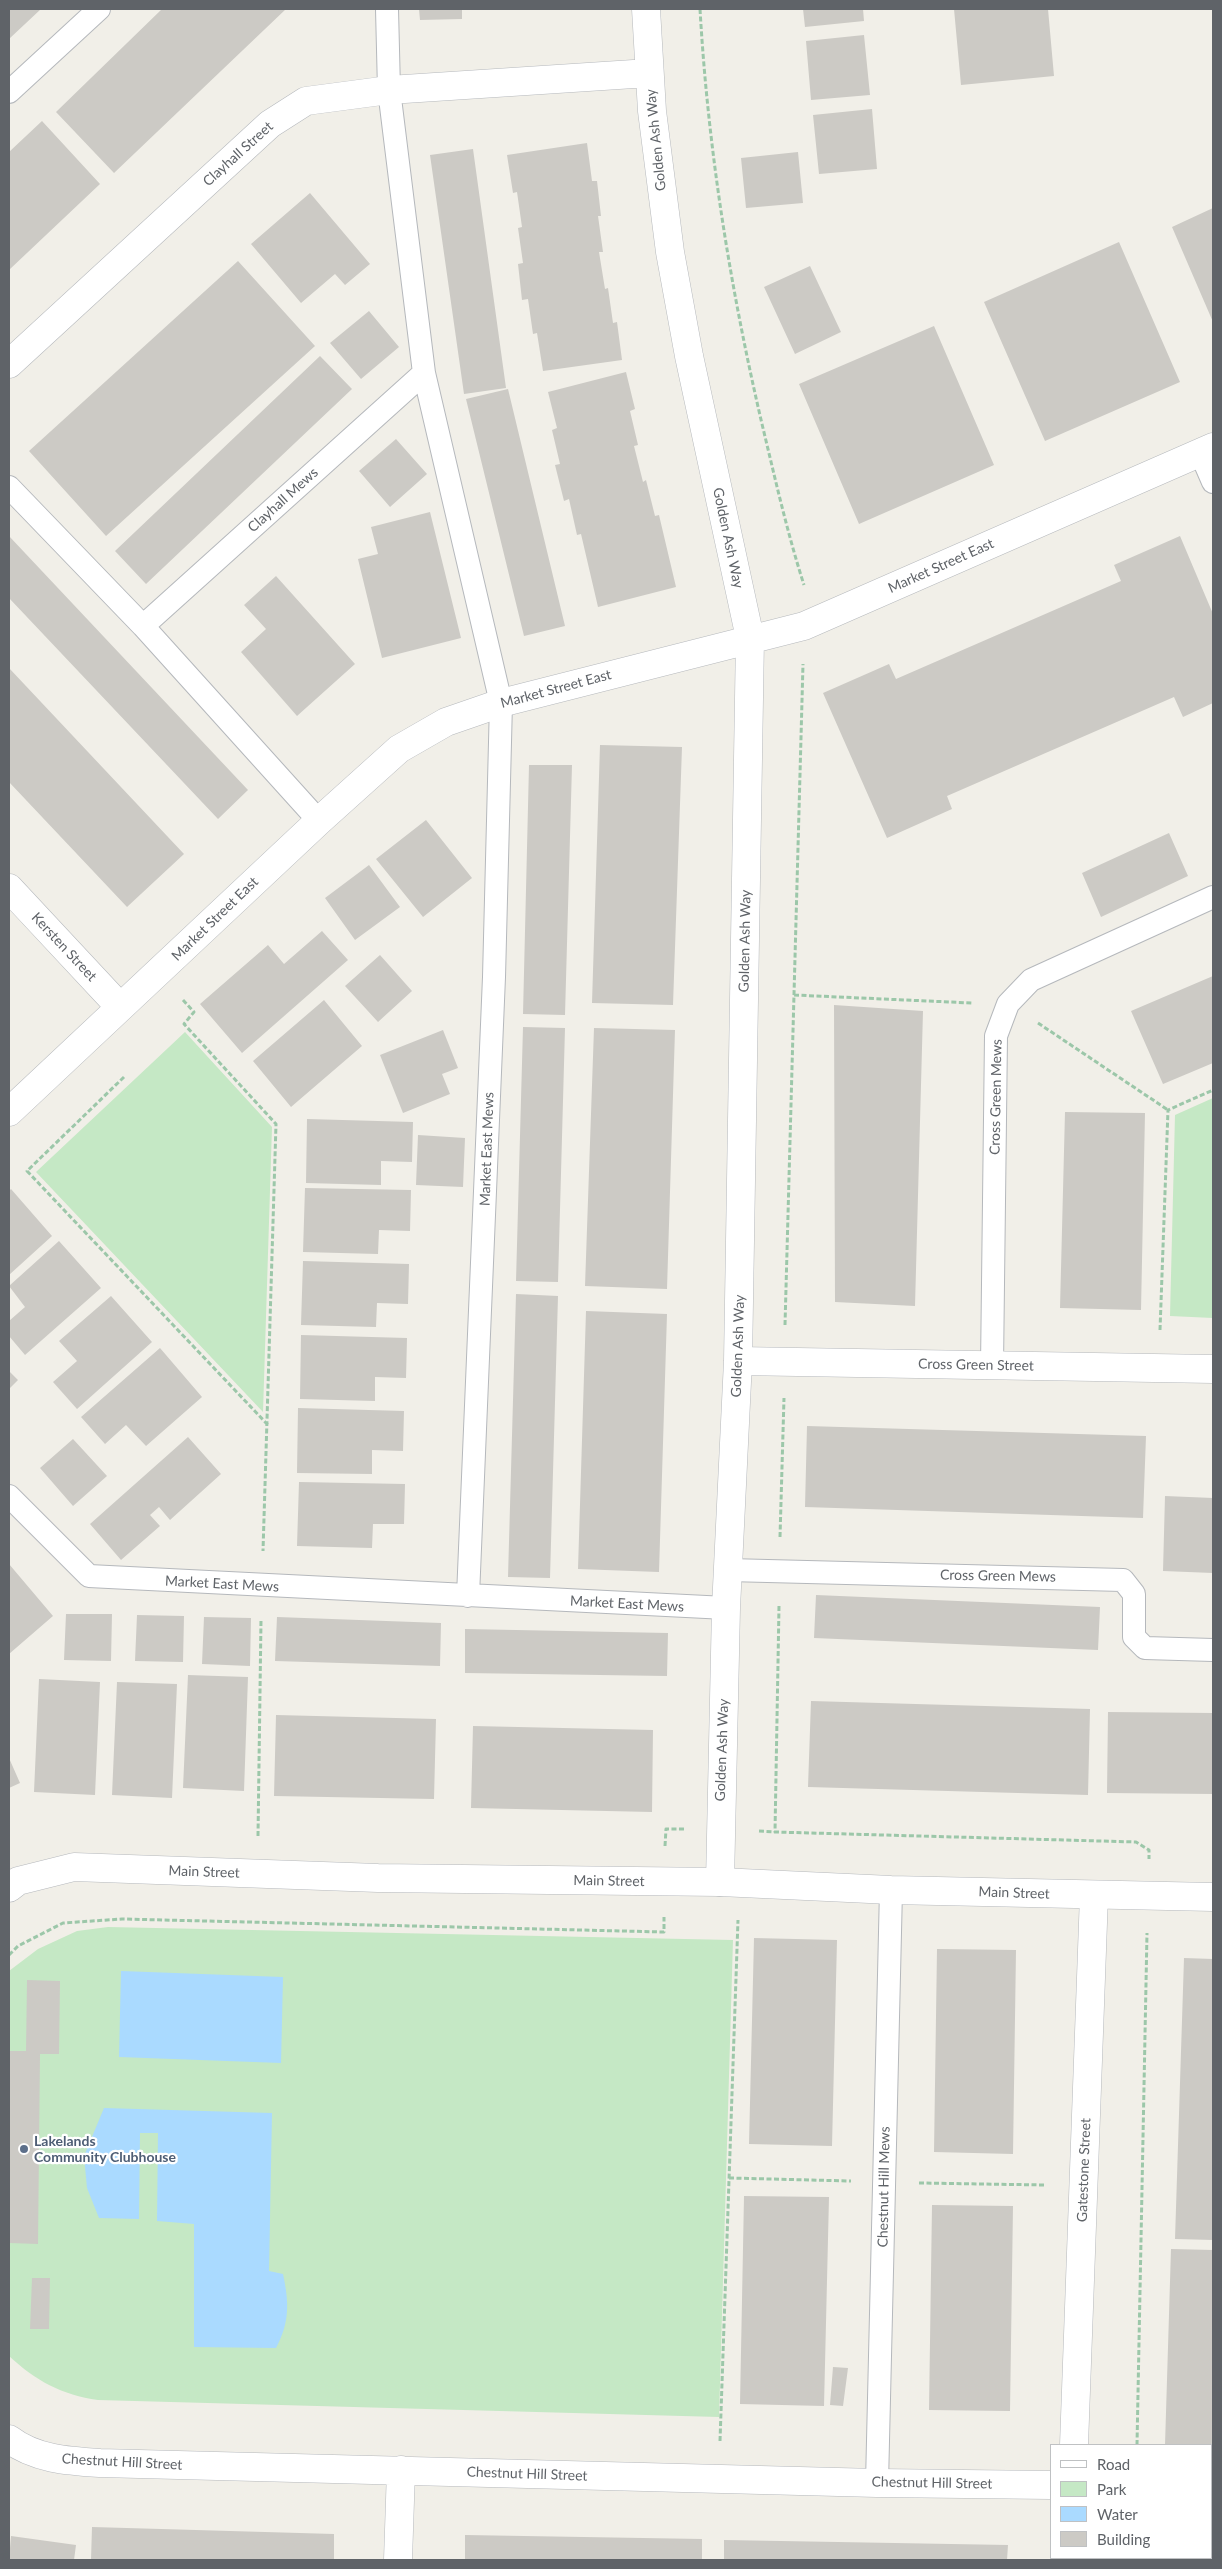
<!DOCTYPE html>
<style>
body{margin:0}
#map{position:relative;width:1222px;height:2569px;overflow:hidden;background:#f1efe8;font-family:Lato,sans-serif}
canvas{display:block}
.frame{position:absolute;inset:0;border:10px solid #5f6368;pointer-events:none}
.legend{position:absolute;left:1050px;top:2444px;width:162px;height:115px;box-sizing:border-box;background:#fff;border:1px solid #bfc1c3;margin:0;padding:6px 9px;list-style:none;font-size:15px;color:#5f6368}
.legend li{display:flex;align-items:center;gap:10px;height:25px}
.legend b{width:25px;border:1px solid #bfc1c3}
</style>
<div id="map">
<canvas width="1222" height="2569"></canvas>
<div class="frame"></div>
<ul class="legend">
<li><b style="height:6px;background:#fff"></b>Road</li>
<li><b style="height:14px;background:#c5e8c5"></b>Park</li>
<li><b style="height:14px;background:#aadaff"></b>Water</li>
<li><b style="height:14px;background:#cccac5"></b>Building</li>
</ul>
</div>
<script>
const ctx = document.querySelector('canvas').getContext('2d');
ctx.lineJoin = 'round';
function fillPath(path, color) {
  ctx.fillStyle = color;
  ctx.fill(path, 'evenodd');
}
function trace(path, color, width, dash) {
  ctx.strokeStyle = color;
  ctx.lineWidth = width;
  ctx.lineCap = dash ? 'butt' : 'round';
  ctx.setLineDash(dash || []);
  ctx.stroke(path);
}
function drawText(font, color, halo, rows, align = 'center') {
  ctx.font = font + ' Lato,sans-serif';
  ctx.lineWidth = 4.5;
  ctx.setLineDash([]);
  ctx.textBaseline = 'middle';
  ctx.strokeStyle = halo;
  ctx.fillStyle = color;
  for (const [text, x, y, turn = 0] of rows) {
    ctx.save();
    ctx.translate(x, y);
    ctx.rotate((+turn || 0) * Math.PI / 180);
    ctx.textAlign = isNaN(turn) ? turn : align;
    if (halo) ctx.strokeText(text, 0, 0);
    ctx.fillText(text, 0, 0);
    ctx.restore();
  }
}
const green = new Path2D(`
 M185,1032L272,1127L263,1412L36,1172Z
 M1213,1098V1318L1170,1316L1175,1115Z
 M108,1927L733,1940L719,2417L98,2400C62,2395 36,2381 9,2356V1971L38,1949L77,1931Z`);
const water = new Path2D(`
 M121,1971L283,1977L281,2063L119,2057Z
 M104,2108L272,2113L269,2271L283,2274C289,2302 290,2322 276,2348L194,2347V2224L157,2221L158,2133H140L139,2219L99,2218L87,2188L84,2156Z`);
const building = new Path2D(`
 M9,9H41L9,39Z
 M162,9H286L114,173L56,112Z
 M419,9H462V19L420,20Z
 M803,9H863L864,21L805,27Z
 M954,9H1048L1054,76L961,85Z
 M864,35L870,95L811,100L806,41Z
 M872,109L877,169L819,174L813,115Z
 M42,121L100,184L9,270V152Z
 M587,143L592,181H597L601,216H598L603,252H599L605,289L608,288L613,323L617,322L622,360L543,371L537,333L533,334L528,299L522,300L518,264L523,263L518,228L522,227L517,192L513,193L507,155Z
 M473,149L506,388L464,394L430,155Z
 M798,152L803,203L746,208L741,158Z
 M310,193L370,264L345,285L335,274L301,303L251,244Z
 M1213,208V322L1172,227Z
 M1119,242L1180,382L1045,441L984,302Z
 M238,261L315,346L106,536L29,451Z
 M810,266L841,332L795,354L764,287Z
 M369,311L399,347L361,379L330,343Z
 M934,326L994,465L859,524L799,384Z
 M320,356L352,389L146,584L115,551Z
 M626,372L635,409L630,411L638,445L634,446L643,482L646,480L655,516L659,515L676,587L598,607L581,534L577,535L569,499L564,501L555,465L560,464L552,430L557,428L548,392Z
 M508,389L565,626L524,636L466,399Z
 M396,439L427,474L390,507L359,471Z
 M430,512L461,638L382,658L358,559L378,554L371,527Z
 M9,536L248,790L218,819L9,598Z
 M1180,536L1213,614V703L1183,717L1174,697L947,796L952,809L887,838L823,693L889,664L896,679L1121,581L1114,565Z
 M276,576L355,664L297,716L241,652L266,629L244,605Z
 M9,668L184,854L127,907L9,782Z
 M600,745L682,747L673,1005L592,1003Z
 M529,765H572L565,1015L523,1014Z
 M426,820L472,878L423,917L376,859Z
 M1169,833L1188,876L1101,917L1082,873Z
 M369,865L400,907L355,940L325,898Z
 M322,931L348,960L242,1053L200,1004L268,945L284,964Z
 M380,955L412,991L378,1022L345,986Z
 M1213,976V1063L1163,1084L1131,1011Z
 M324,1000L362,1046L291,1107L253,1061Z
 M834,1005L923,1011L915,1306L835,1302Z
 M523,1027L565,1028L558,1282L516,1281Z
 M594,1028L675,1030L667,1289L585,1286Z
 M443,1030L458,1068L442,1074L450,1094L403,1113L380,1055Z
 M1065,1112L1145,1113L1141,1310L1060,1308Z
 M307,1119L413,1122L412,1162L381,1161V1185L306,1183Z
 M418,1135L465,1138L463,1187L416,1185Z
 M305,1188L411,1190L410,1231L379,1230L378,1254L303,1252Z
 M11,1189L52,1236L9,1275V1191Z
 M59,1241L101,1288L25,1355L9,1336V1321L25,1307L9,1286Z
 M303,1261L409,1264L408,1304L377,1303L376,1327L301,1325Z
 M516,1294L558,1296L550,1578L508,1577Z
 M111,1296L152,1342L77,1409L53,1382L77,1361L59,1341Z
 M586,1311L667,1314L659,1572L578,1569Z
 M301,1335L407,1338L406,1378L375,1377V1401L300,1399Z
 M160,1348L202,1397L146,1446L126,1425L105,1444L81,1417Z
 M9,1371L18,1380L9,1389Z
 M298,1408L404,1411L403,1451L372,1450V1474L297,1473Z
 M807,1426L1146,1436L1143,1518L805,1507Z
 M188,1437L221,1474L170,1520L159,1507L150,1515L160,1526L121,1560L90,1524Z
 M73,1439L107,1476L73,1506L40,1468Z
 M299,1482L405,1484L404,1524H373L372,1548L297,1546Z
 M1165,1496L1213,1498V1573L1163,1571Z
 M9,1564L53,1616L9,1654Z
 M816,1595L1100,1607L1098,1650L814,1638Z
 M66,1614H112L111,1661L64,1660Z
 M137,1615L184,1616L183,1662L135,1661Z
 M204,1617L251,1618L250,1666L202,1664Z
 M277,1617L441,1623L440,1666L275,1661Z
 M465,1629L668,1633L667,1676L465,1673Z
 M188,1675L248,1677L244,1791L183,1788Z
 M39,1679L100,1682L95,1795L34,1792Z
 M117,1682L177,1684L172,1798L112,1795Z
 M811,1701L1090,1709L1088,1795L808,1787Z
 M1108,1712L1213,1713V1794L1107,1793Z
 M276,1715L436,1719L434,1799L274,1796Z
 M473,1726L653,1730L652,1812L471,1808Z
 M9,1758L20,1783L9,1788Z
 M754,1938L837,1940L832,2146L749,2144Z
 M937,1949L1016,1950L1013,2154L934,2152Z
 M1184,1958L1213,1959V2240L1175,2239Z
 M27,1980L60,1981L59,2054H40L38,2244L9,2243V2051H26Z
 M744,2196L829,2197L824,2406L740,2404Z
 M932,2205L1013,2206L1010,2411L929,2410Z
 M1171,2249L1213,2250V2560H1162V2558H1211V2445H1165Z
 M32,2278H50L49,2329H30Z
 M833,2367L848,2368L843,2406L830,2405Z
 M92,2527L334,2534V2560H91Z
 M465,2535L702,2539V2560H465Z
 M11,2536L76,2545L74,2560H9Z
 M724,2540L1008,2545L1007,2560H724Z`);
const path = new Path2D(`
 M700,9C708,149 730,287 762,424C775,478 787,532 804,585
 M794,995L972,1003
 M183,1000L194,1012L184,1024L276,1124L263,1551
 M1038,1023L1168,1110
 M124,1077L27,1171L268,1425
 M785,1325L803,664
 M1160,1330L1168,1110L1213,1090
 M780,1537L784,1398
 M779,1606L775,1832L1136,1842L1149,1850V1859
 M759,1831L775,1832
 M258,1836L261,1620
 M665,1846L666,1829H685
 M9,1955L18,1946L63,1923L122,1919L664,1932V1917
 M729,2178L851,2181
 M919,2183L1046,2185
 M720,2441L738,1920
 M1137,2445L1147,1933
 M1134,2560V2558`);
const service = new Path2D(`
 M387,9L389,90L424,373L501,703L494,977L468,1596
 M9,92L99,9
 M1200,452L1213,482
 M9,487L143,626L319,821
 M143,626L424,373
 M992,1366L996,1036L1008,1004L1031,980L1213,897
 M9,1496L89,1576L726,1608
 M728,1570L1123,1580L1134,1594V1637L1145,1648L1213,1650
 M877,2483L891,1890`);
const minor = new Path2D(`
 M646,9L652,111L670,252L689,356L750,638L738,1361L726,1608L720,1882
 M9,364L270,124L306,101L389,90L649,73
 M9,888L120,1007
 M9,1112L319,821L399,749L446,722L501,703L804,626L1213,447
 M738,1361L1213,1369
 M9,2439C35,2459 68,2461 100,2463L877,2483L1051,2485
 M1074,2445L1094,1895
 M398,2560L401,2470
 M1072,2560V2558`);
const tertiary = new Path2D(`
 M9,1888L18,1881L74,1867L378,1878L720,1882L891,1890L1213,1897`);
const markers = [
 [24,2149,5,"#5c6f8a"]
];
const streetNames = [
 ["Golden Ash Way",656,140,-96],
 ["Clayhall Street",238,154,-42],
 ["Clayhall Mews",283,500,-42],
 ["Golden Ash Way",728,538,78],
 ["Market Street East",941,566,-24],
 ["Market Street East",556,689,-15],
 ["Market Street East",215,919,-44],
 ["Golden Ash Way",745,941,-89],
 ["Kersten Street",64,947,47],
 ["Cross Green Mews",996,1097,-89],
 ["Market East Mews",487,1149,-88],
 ["Golden Ash Way",738,1346,-88],
 ["Cross Green Street",976,1365,1],
 ["Cross Green Mews",998,1576,1],
 ["Market East Mews",222,1584,3],
 ["Market East Mews",627,1604,3],
 ["Golden Ash Way",722,1750,-88],
 ["Main Street",204,1872,2],
 ["Main Street",609,1881,1],
 ["Main Street",1014,1893,2],
 ["Gatestone Street",1084,2170,-88],
 ["Chestnut Hill Mews",884,2187,-89],
 ["Chestnut Hill Street",122,2462,3],
 ["Chestnut Hill Street",527,2474,2],
 ["Chestnut Hill Street",932,2483,1]
];
const serviceNames = [
 ["Lakelands",34,2141],
 ["Community Clubhouse",34,2157]
];
fillPath(green, '#c5e8c5');
fillPath(water, '#aadaff');
fillPath(building, '#cccac5');
trace(service, '#b5b8bc', 24);
trace(minor, '#b5b8bc', 29);
trace(tertiary, '#b5b8bc', 29);
trace(path, '#9cc7a9', 3, [5, 2.5]);
trace(service, '#fff', 22);
trace(minor, '#fff', 28);
trace(tertiary, '#fff', 28);
for (const [x, y, r, color] of markers) {
  const dot = new Path2D();
  dot.arc(x, y, r, 0, 2 * Math.PI);
  ctx.fillStyle = color;
  ctx.fill(dot);
  trace(dot, '#fff', 2);
}
drawText('14px', '#5f6368', '#fff', streetNames);
drawText('bold 14px', '#4e5e75', '#fff', serviceNames, 'left');
</script>
